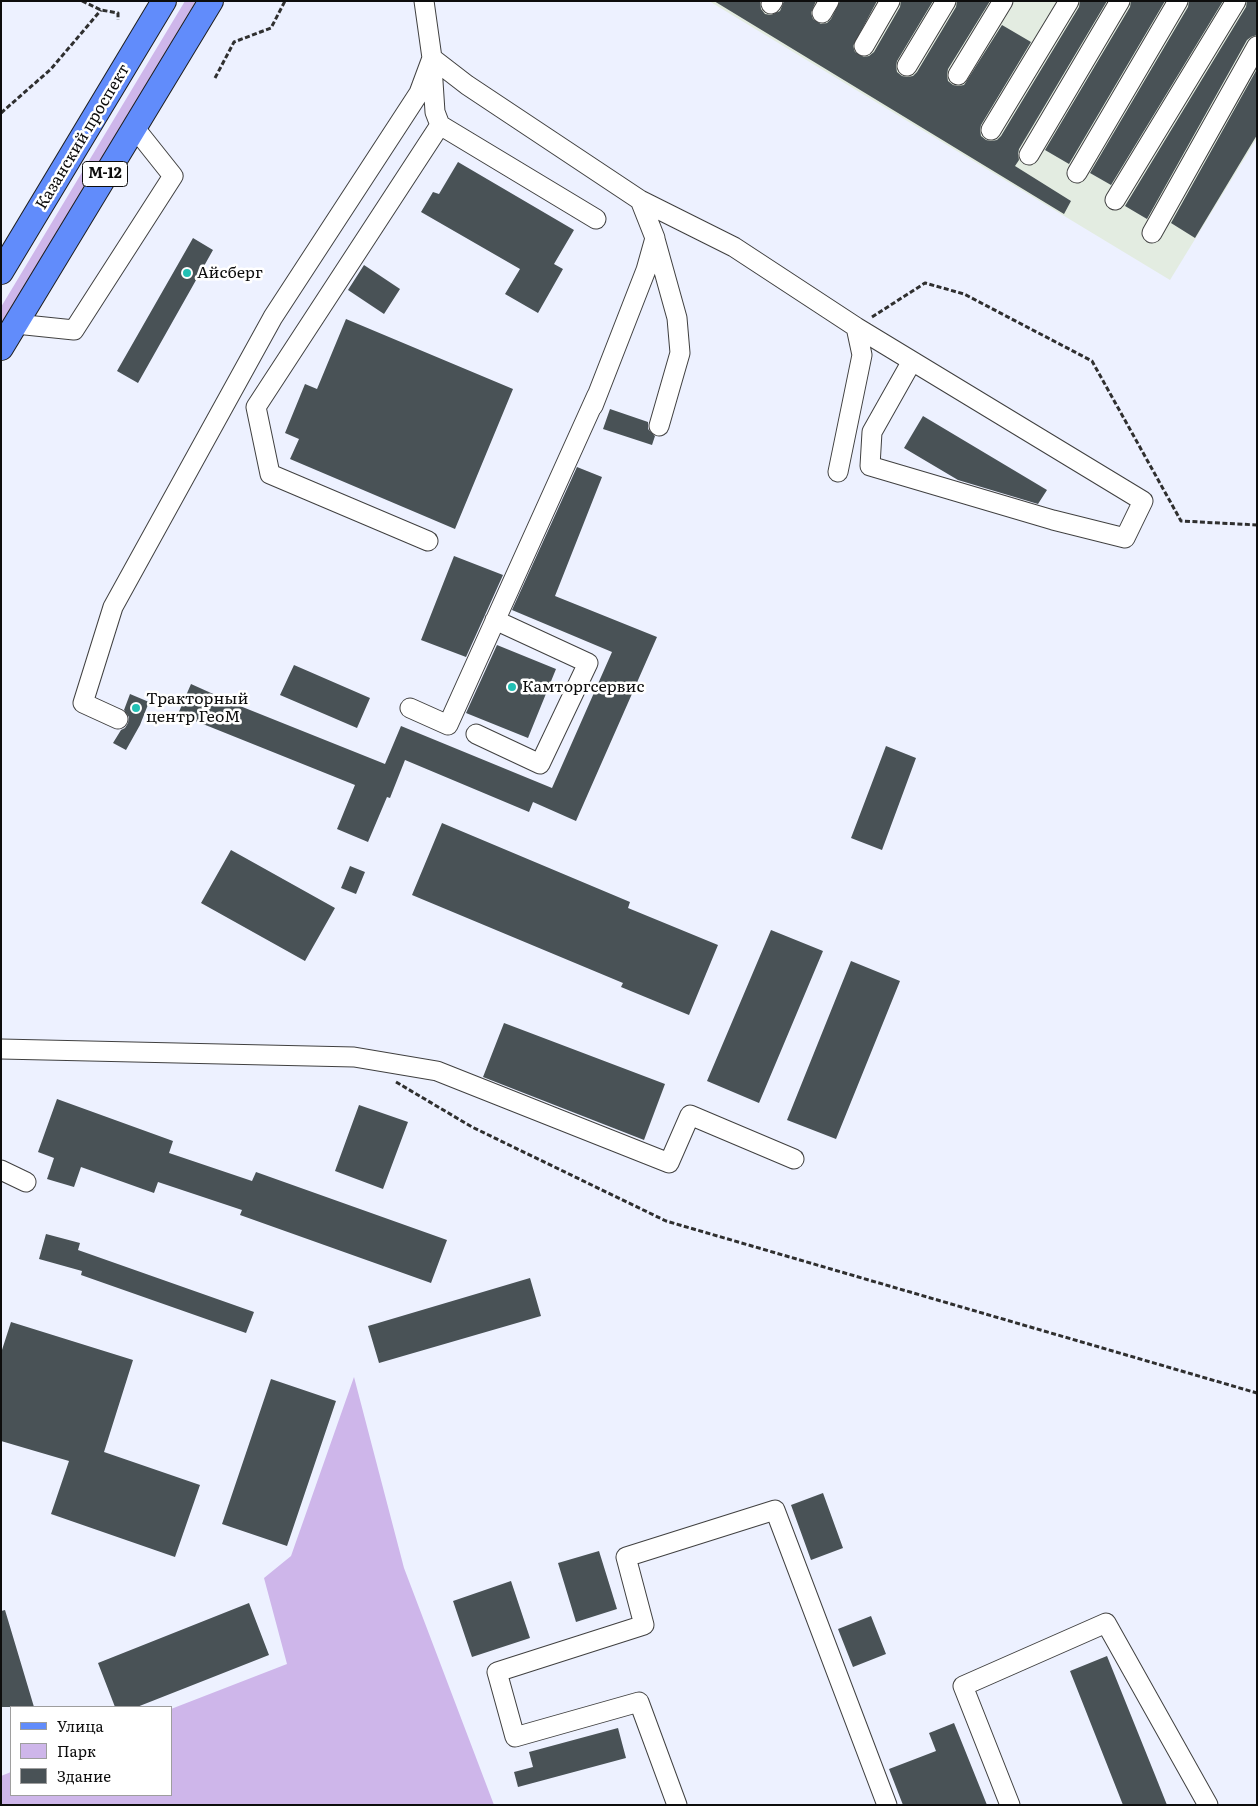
<!DOCTYPE html>
<meta charset="utf-8">
<style>
body{margin:0}
#map{position:relative;width:1258px;height:1806px;overflow:hidden;background:#edf1ff;font-family:Literata,serif}
canvas{display:block}
.frame{position:absolute;inset:0;border:2px solid #0d0d0d;pointer-events:none}
.legend{position:absolute;left:10px;top:1706px;width:162px;height:90px;box-sizing:border-box;background:#fff;border:1px solid #9e9e9e;margin:0;padding:6px 9px;list-style:none;font-size:15px;color:#0d0d0d}
.legend li{display:flex;align-items:center;gap:10px;height:25px}
.legend b{width:25px;border:1px solid #9e9e9e}
</style>
<div id="map">
<canvas width="1258" height="1806"></canvas>
<div class="frame"></div>
<ul class="legend">
<li><b style="height:6px;background:#618cfb"></b>Улица</li>
<li><b style="height:14px;background:#ceb6ea"></b>Парк</li>
<li><b style="height:14px;background:#495256"></b>Здание</li>
</ul>
</div>
<script>
const ctx = document.querySelector('canvas').getContext('2d');
ctx.lineJoin = 'round';
function fillPath(path, color) {
  ctx.fillStyle = color;
  ctx.fill(path, 'evenodd');
}
function trace(path, color, width, dash) {
  ctx.strokeStyle = color;
  ctx.lineWidth = width;
  ctx.lineCap = dash ? 'butt' : 'round';
  ctx.setLineDash(dash || []);
  ctx.stroke(path);
}
function drawText(font, color, halo, rows, align = 'center') {
  ctx.font = font + ' Literata,serif';
  ctx.lineWidth = 5;
  ctx.setLineDash([]);
  ctx.textBaseline = 'middle';
  ctx.strokeStyle = halo;
  ctx.fillStyle = color;
  for (const [text, x, y, turn = 0] of rows) {
    ctx.save();
    ctx.translate(x, y);
    ctx.rotate((+turn || 0) * Math.PI / 180);
    ctx.textAlign = isNaN(turn) ? turn : align;
    if (halo) ctx.strokeText(text, 0, 0);
    ctx.fillText(text, 0, 0);
    ctx.restore();
  }
}
const industrial = new Path2D(`
 M709,1H1257V138L1170,280Z`);
const green = new Path2D(`
 M185,1H196L1,326V307Z
 M354,1377L404,1568L494,1805H1V1776L11,1772V1795H171V1709L287,1664L264,1578L291,1556Z`);
const building = new Path2D(`
 M714,1H760L761,9L765,14L771,15L780,11L784,1H816L811,13L813,19L821,24L827,23L831,19L840,1H877L853,46L855,52L864,57L869,56L874,52L900,7L901,1H933L897,61L896,66L897,72L902,76L907,77L913,76L917,72L956,7L957,1H990L948,69L947,75L948,81L953,85L958,86L964,85L1002,25L1031,42L981,125L980,130L981,136L986,140L991,141L997,140L1001,136L1079,7L1080,1H1107L1019,149L1018,154L1019,160L1015,166L1071,201L1064,214Z
 M1131,1H1165L1069,164L1045,150L1130,7Z
 M1189,1H1223L1111,185L1090,173L1188,7Z
 M1247,1H1257V35L1251,37L1247,40L1147,219L1125,206L1246,7Z
 M1257,69V135L1195,238L1171,223Z
 M458,162L574,230L554,264L563,269L538,313L505,294L520,269L421,212L433,192L439,194Z
 M193,238L213,250L138,383L117,371Z
 M364,265L400,289L384,314L348,290Z
 M346,319L513,389L455,529L290,459L299,439L285,433L305,384L317,389Z
 M610,409L648,422V429L655,436L652,445L603,429Z
 M923,416L1047,490L1038,504L958,480L904,448Z
 M577,467L602,477L555,596L657,637L576,821L533,802L529,812L405,760L390,798L387,797L368,842L337,829L355,785L178,714L191,684L240,706L385,764L401,726L552,788L612,652L512,610Z
 M454,556L503,575L466,657L421,640Z
 M497,645L556,669L528,738L466,713Z
 M294,665L370,698L357,728L280,695Z
 M130,694L149,702L140,725L126,750L113,743L121,730L125,728L128,723L129,717L124,710Z
 M886,746L916,758L882,850L851,838Z
 M442,823L630,902L628,908L718,945L689,1015L621,987L623,983L412,895Z
 M231,850L335,908L305,961L201,903Z
 M350,866L365,872L356,894L341,888Z
 M771,930L823,951L759,1103L707,1081Z
 M851,961L900,981L836,1139L787,1120Z
 M504,1023L665,1084L644,1140L483,1077Z
 M57,1099L173,1141L169,1153L252,1181L256,1172L447,1240L431,1283L240,1215L242,1210L158,1182L154,1193L81,1167L74,1187L47,1179L54,1158L38,1152Z
 M359,1105L408,1122L383,1189L335,1171Z
 M46,1234L80,1243L78,1250L254,1312L246,1333L81,1275L82,1271L39,1259Z
 M530,1278L541,1316L379,1363L368,1326Z
 M11,1322L133,1360L104,1452L200,1485L175,1557L51,1514L69,1461L1,1441V1353Z
 M271,1379L336,1401L287,1546L222,1524Z
 M823,1493L843,1548L811,1560L791,1505Z
 M599,1551L617,1609L576,1622L558,1563Z
 M511,1581L530,1638L472,1657L453,1601Z
 M249,1603L269,1655L137,1707H115L98,1663Z
 M5,1610L34,1707H1V1611Z
 M871,1616L886,1654L853,1667L838,1629Z
 M1107,1656L1155,1775L1167,1805H1123L1070,1671Z
 M954,1723L987,1805H903L889,1769L936,1751L929,1733Z
 M618,1728L626,1758L518,1787L514,1772L533,1767L529,1752Z`);
const path = new Path2D(`
 M82,1L101,10L118,13V20
 M215,78L234,42L271,28L285,1
 M1,113L51,69L101,10
 M872,317L925,283L964,294L1092,361L1181,521L1257,525
 M396,1082L472,1127L666,1221L1257,1393`);
const minor = new Path2D(`
 M771,4L773,1
 M822,13L829,1
 M864,46L890,1
 M432,58L467,85L640,200L655,238L646,270L593,406
 M432,66L435,112L440,125L596,219
 M907,66L946,1
 M958,75L1003,1
 M991,130L1069,1
 M1029,155L1120,1
 M1077,173L1178,1
 M640,200L734,247L856,327L862,355L838,472
 M1115,200L1236,1
 M1152,233L1257,46
 M655,239L677,318L680,353L659,426
 M16,324L74,330L173,176L134,127
 M856,327L1143,501L1125,538L1053,520L870,466L872,432L912,361
 M428,541L270,474L256,407L440,125
 M410,708L448,725L597,395
 M118,719L83,703L113,607L273,317L419,93L432,58L424,1
 M476,734L540,764L588,663L495,620
 M1,1049L354,1057L437,1071L669,1163L690,1115L794,1159
 M1,1170L26,1182
 M677,1805L639,1702L515,1737L497,1672L644,1625L626,1557L775,1510L887,1805
 M1010,1805L963,1686L1106,1623L1208,1805`);
const major = new Path2D(`
 M1,272L164,1
 M1,348L211,1`);
const markers = [
 [187,273,5,"#22c0b4"],
 [512,687,5,"#22c0b4"],
 [136,708,5,"#22c0b4"]
];
const shields = [
 [105,174,45]
];
const shieldNames = [
 ["М-12",105,174]
];
const streetNames = [
 ["Казанский проспект",83,137,-59]
];
const poiNames = [
 ["Айсберг",197,273],
 ["Камторгсервис",522,687],
 ["Тракторный",146,699],
 ["центр ГеоМ",146,717]
];
fillPath(industrial, '#e3ece1');
fillPath(green, '#ceb6ea');
fillPath(building, '#495256');
trace(minor, '#404040', 21);
trace(major, '#1e1e1e', 26);
trace(path, '#2f2f2f', 3, [5, 2.5]);
trace(minor, '#fff', 19);
trace(major, '#618cfb', 24);
for (const [x, y, r, color] of markers) {
  const dot = new Path2D();
  dot.arc(x, y, r, 0, 2 * Math.PI);
  ctx.fillStyle = color;
  ctx.fill(dot);
  trace(dot, '#fff', 2);
}
for (const [x, y, w] of shields) {
  const box = new Path2D();
  box.roundRect(x - w / 2, y - 12.5, w, 25, 4);
  ctx.fillStyle = '#fff';
  ctx.fill(box);
  trace(box, '#0d0d0d', 1);
}
drawText('bold 15px', '#0d0d0d', null, shieldNames);
drawText('16px', '#0d0d0d', '#fff', streetNames);
drawText('16px', '#0d0d0d', '#fff', poiNames, 'left');
</script>
